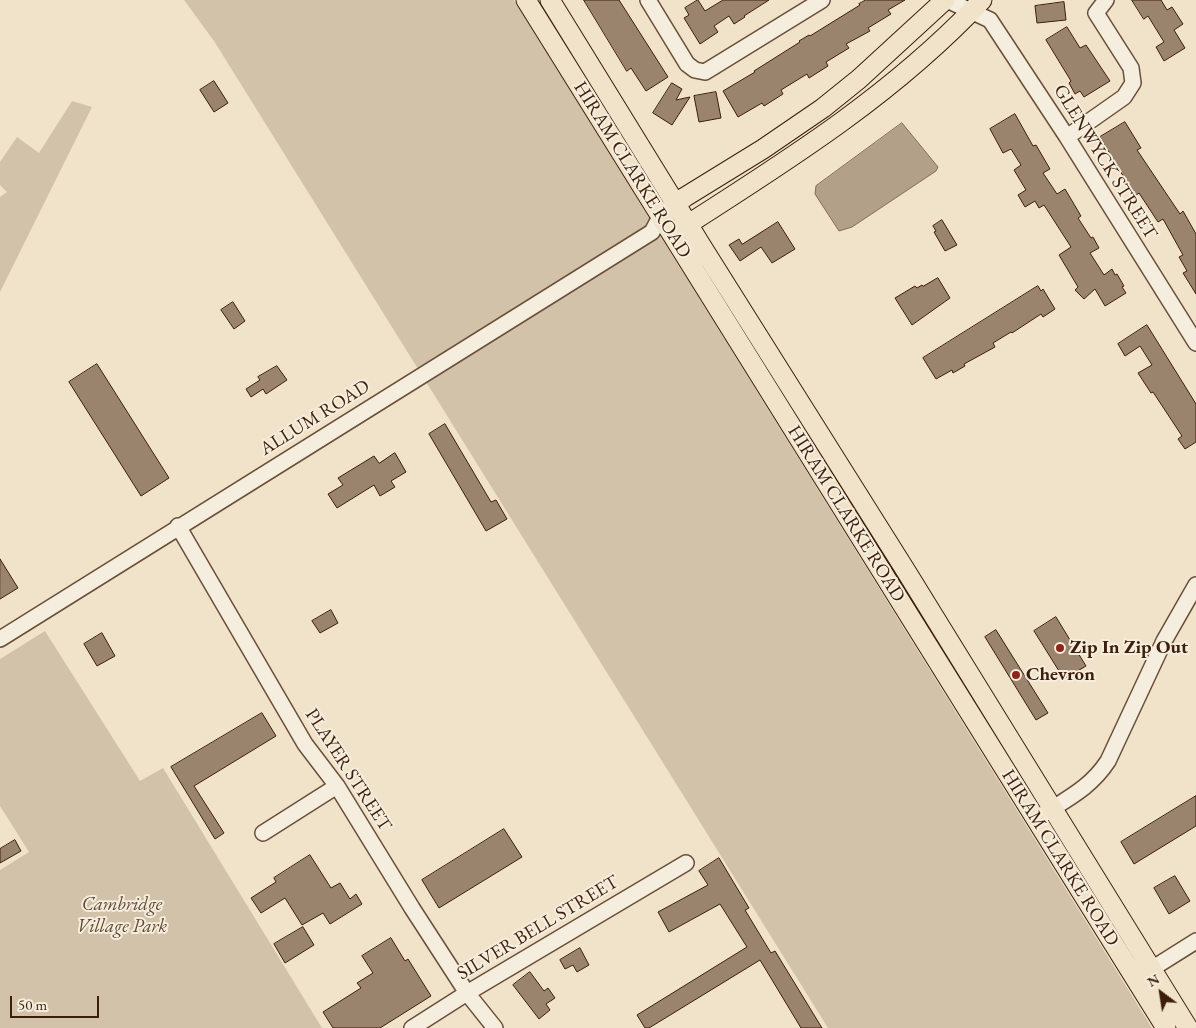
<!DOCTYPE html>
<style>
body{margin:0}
#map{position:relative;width:1196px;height:1028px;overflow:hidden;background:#f0e3ca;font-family:"EB Garamond",serif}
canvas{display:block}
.north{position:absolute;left:1136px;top:968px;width:50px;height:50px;-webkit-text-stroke:4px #f5eddd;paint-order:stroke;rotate:329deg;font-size:14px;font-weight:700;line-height:20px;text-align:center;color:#3d1e0a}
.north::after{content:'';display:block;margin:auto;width:18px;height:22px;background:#3d1e0a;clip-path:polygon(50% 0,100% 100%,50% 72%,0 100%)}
.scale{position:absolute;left:10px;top:996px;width:89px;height:22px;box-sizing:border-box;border:2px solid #3d1e0a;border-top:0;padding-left:6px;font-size:15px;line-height:18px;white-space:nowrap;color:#3d1e0a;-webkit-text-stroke:4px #f5eddd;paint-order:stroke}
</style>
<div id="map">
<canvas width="1196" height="1028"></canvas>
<div class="north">N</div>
<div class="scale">50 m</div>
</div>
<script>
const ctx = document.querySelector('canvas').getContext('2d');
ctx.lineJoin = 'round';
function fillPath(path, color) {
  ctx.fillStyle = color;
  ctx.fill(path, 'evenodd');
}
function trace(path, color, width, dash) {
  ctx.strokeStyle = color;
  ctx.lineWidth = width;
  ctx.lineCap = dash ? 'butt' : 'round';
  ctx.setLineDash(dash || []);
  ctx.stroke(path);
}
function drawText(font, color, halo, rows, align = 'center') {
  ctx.font = font + ' "EB Garamond",serif';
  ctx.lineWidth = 4;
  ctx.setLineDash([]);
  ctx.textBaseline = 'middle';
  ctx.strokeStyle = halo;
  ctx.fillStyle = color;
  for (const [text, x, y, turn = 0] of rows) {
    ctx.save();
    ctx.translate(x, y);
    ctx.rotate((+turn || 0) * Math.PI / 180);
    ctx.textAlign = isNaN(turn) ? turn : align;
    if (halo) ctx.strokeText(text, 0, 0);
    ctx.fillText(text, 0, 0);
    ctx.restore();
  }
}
const green = new Path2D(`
 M184,0H514L1152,1028H828L214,41Z
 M72,101L92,107L0,292V197L7,192L0,185V162L17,137L39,153Z
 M45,631L140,781L163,768L322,1028H0V870L29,852L0,806V659Z`);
const water = new Path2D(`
 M902,123L938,167L936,171L852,227L839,231L815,194L816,186Z`);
const building = new Path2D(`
 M584,0H619L668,77L646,91L631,68L627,71Z
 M698,0L705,11L723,0H769L744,16L745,17L734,24L729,16L714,26L718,32L700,44L684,18L689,15L685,8Z
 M866,0H905L888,10L891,14L868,28L870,31L846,44L849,48L826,62L828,66L809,78L807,74L781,90L783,94L764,106L762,103L738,117L723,91L755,72L754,71L800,42L799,41L809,35L810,36L860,5L859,4Z
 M1132,0H1161L1167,10L1172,7L1183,24L1174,30L1185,48L1164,61L1156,47L1164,42L1148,16L1144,19Z
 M1064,2L1066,20L1037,23L1035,6Z
 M1067,27L1080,48L1086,45L1110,81L1084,97L1080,91L1075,94L1069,83L1071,81L1046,40Z
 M214,81L228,103L214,112L200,90Z
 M672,83L682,89L676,100L690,97L672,125L653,113Z
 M716,92L721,118L699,122L694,96Z
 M1015,114L1033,146L1036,145L1050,169L1043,173L1057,194L1065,189L1081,216L1078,218L1091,238L1093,237L1099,248L1090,253L1104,275L1112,269L1115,275L1117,274L1124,286L1122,287L1126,293L1105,306L1095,289L1084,299L1075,290L1078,287L1059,255L1071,247L1044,205L1039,208L1035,201L1025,207L1018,195L1026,190L1014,170L1021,165L1011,149L1003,153L990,129Z
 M1125,122L1141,148L1137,150L1180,214L1183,211L1196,234V294L1183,273L1187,271L1179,257L1183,255L1163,219L1158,222L1139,193L1135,196L1100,137Z
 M942,220L957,245L945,251L934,232L936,231L933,226Z
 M778,222L795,249L772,263L761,247L740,261L729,245L739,239L742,244Z
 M938,278L950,298L912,325L895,298L915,286L917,288L922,285L923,286Z
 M1038,286L1041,291L1043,289L1055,309L1043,317L1041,314L1012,333L1011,332L993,343L995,347L964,364L965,366L953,373L952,370L936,379L923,358Z
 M233,302L245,321L234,329L221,310Z
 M1147,325L1196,404V442L1185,449L1178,439L1182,436L1153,392L1151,393L1138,373L1152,365L1140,346L1125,356L1118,344Z
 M97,364L169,478L141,496L69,382Z
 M277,366L287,380L266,394L263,389L251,397L246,389L260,380L258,377Z
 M445,424L491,502L496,500L507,519L486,531L429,434Z
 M395,453L406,472L391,481L395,487L380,496L374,485L337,508L328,494L343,485L338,478L374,456L379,463Z
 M0,559L18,588L0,599Z
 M331,610L338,623L320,633L312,621Z
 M1056,617L1086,666L1064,679L1034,631Z
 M996,630L1048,713L1036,720L985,637Z
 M102,633L115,656L97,666L84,644Z
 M262,713L276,736L194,786L224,833L215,839L171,767Z
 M1196,796V826L1134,864L1121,842Z
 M504,829L522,857L439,908L422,880Z
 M15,840L21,851L0,863V849Z
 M310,855L331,888L340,883L350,899L356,894L362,904L330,924L323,913L302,925L285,898L261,913L251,898L276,882L274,878Z
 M719,858L749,908L745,910L771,953L775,951L822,1028H801L760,960L649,1028H645L637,1015L747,947L720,904L669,932L658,912L708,885L699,871Z
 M1175,876L1190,901L1169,914L1154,888Z
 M303,927L314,945L285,963L274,944Z
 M391,938L405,961L408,959L431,996L380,1028H333L323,1012L361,988L357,983L373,973L362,956Z
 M580,948L589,965L577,972L573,965L565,969L560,960Z
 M530,972L544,991L548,988L555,998L546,1004L550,1010L539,1019L513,985Z`);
const minor = new Path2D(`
 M648,0L687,64L695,70L705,72L822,0
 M947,0L990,20L1067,137L1196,343
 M1067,137L1124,97L1133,83L1131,68L1096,13L1106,0
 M178,526L305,744L337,786L412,908L467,993L495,1028
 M0,639L652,232L660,217
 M1036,819C1064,800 1089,790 1108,761L1164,641L1196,585
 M263,833L337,786
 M1142,975L1196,941
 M412,1028L467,993L686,863`);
const major = new Path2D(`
 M526,0L1166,1028
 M550,0L704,250L906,571L1188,1028
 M666,212L685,197L763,149L823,108L859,79L945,0
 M679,230C787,161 894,94 982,0`);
const markers = [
 [1060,648,5,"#8f2418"],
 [1016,675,5,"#8f2418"]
];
const streetNames = [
 ["GLENWYCK STREET",1105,162,58],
 ["HIRAM CLARKE ROAD",632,170,58],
 ["ALLUM ROAD",315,418,-32],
 ["HIRAM CLARKE ROAD",846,514,58],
 ["PLAYER STREET",348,770,57],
 ["HIRAM CLARKE ROAD",1060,858,58],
 ["SILVER BELL STREET",538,928,-31]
];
const poiNames = [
 ["Zip In Zip Out",1070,648],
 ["Chevron",1026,675]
];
const parkNames = [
 ["Cambridge",122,905],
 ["Village Park",122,927]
];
fillPath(green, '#d2c2a9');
fillPath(water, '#b3a089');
trace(water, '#846c56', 1);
fillPath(building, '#9a846e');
trace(building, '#3d1e0a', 1);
trace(minor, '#6a4f3a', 18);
trace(major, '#3d1e0a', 21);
trace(minor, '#f5eddd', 15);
trace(major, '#f0e3ca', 19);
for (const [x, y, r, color] of markers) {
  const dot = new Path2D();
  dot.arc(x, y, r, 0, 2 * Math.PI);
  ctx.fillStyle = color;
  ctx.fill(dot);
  trace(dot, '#f5eddd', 2);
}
drawText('19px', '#3d1e0a', '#f5eddd', streetNames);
drawText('bold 19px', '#3d1e0a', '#f5eddd', poiNames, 'left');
drawText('italic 19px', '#624732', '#f5eddd', parkNames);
</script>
